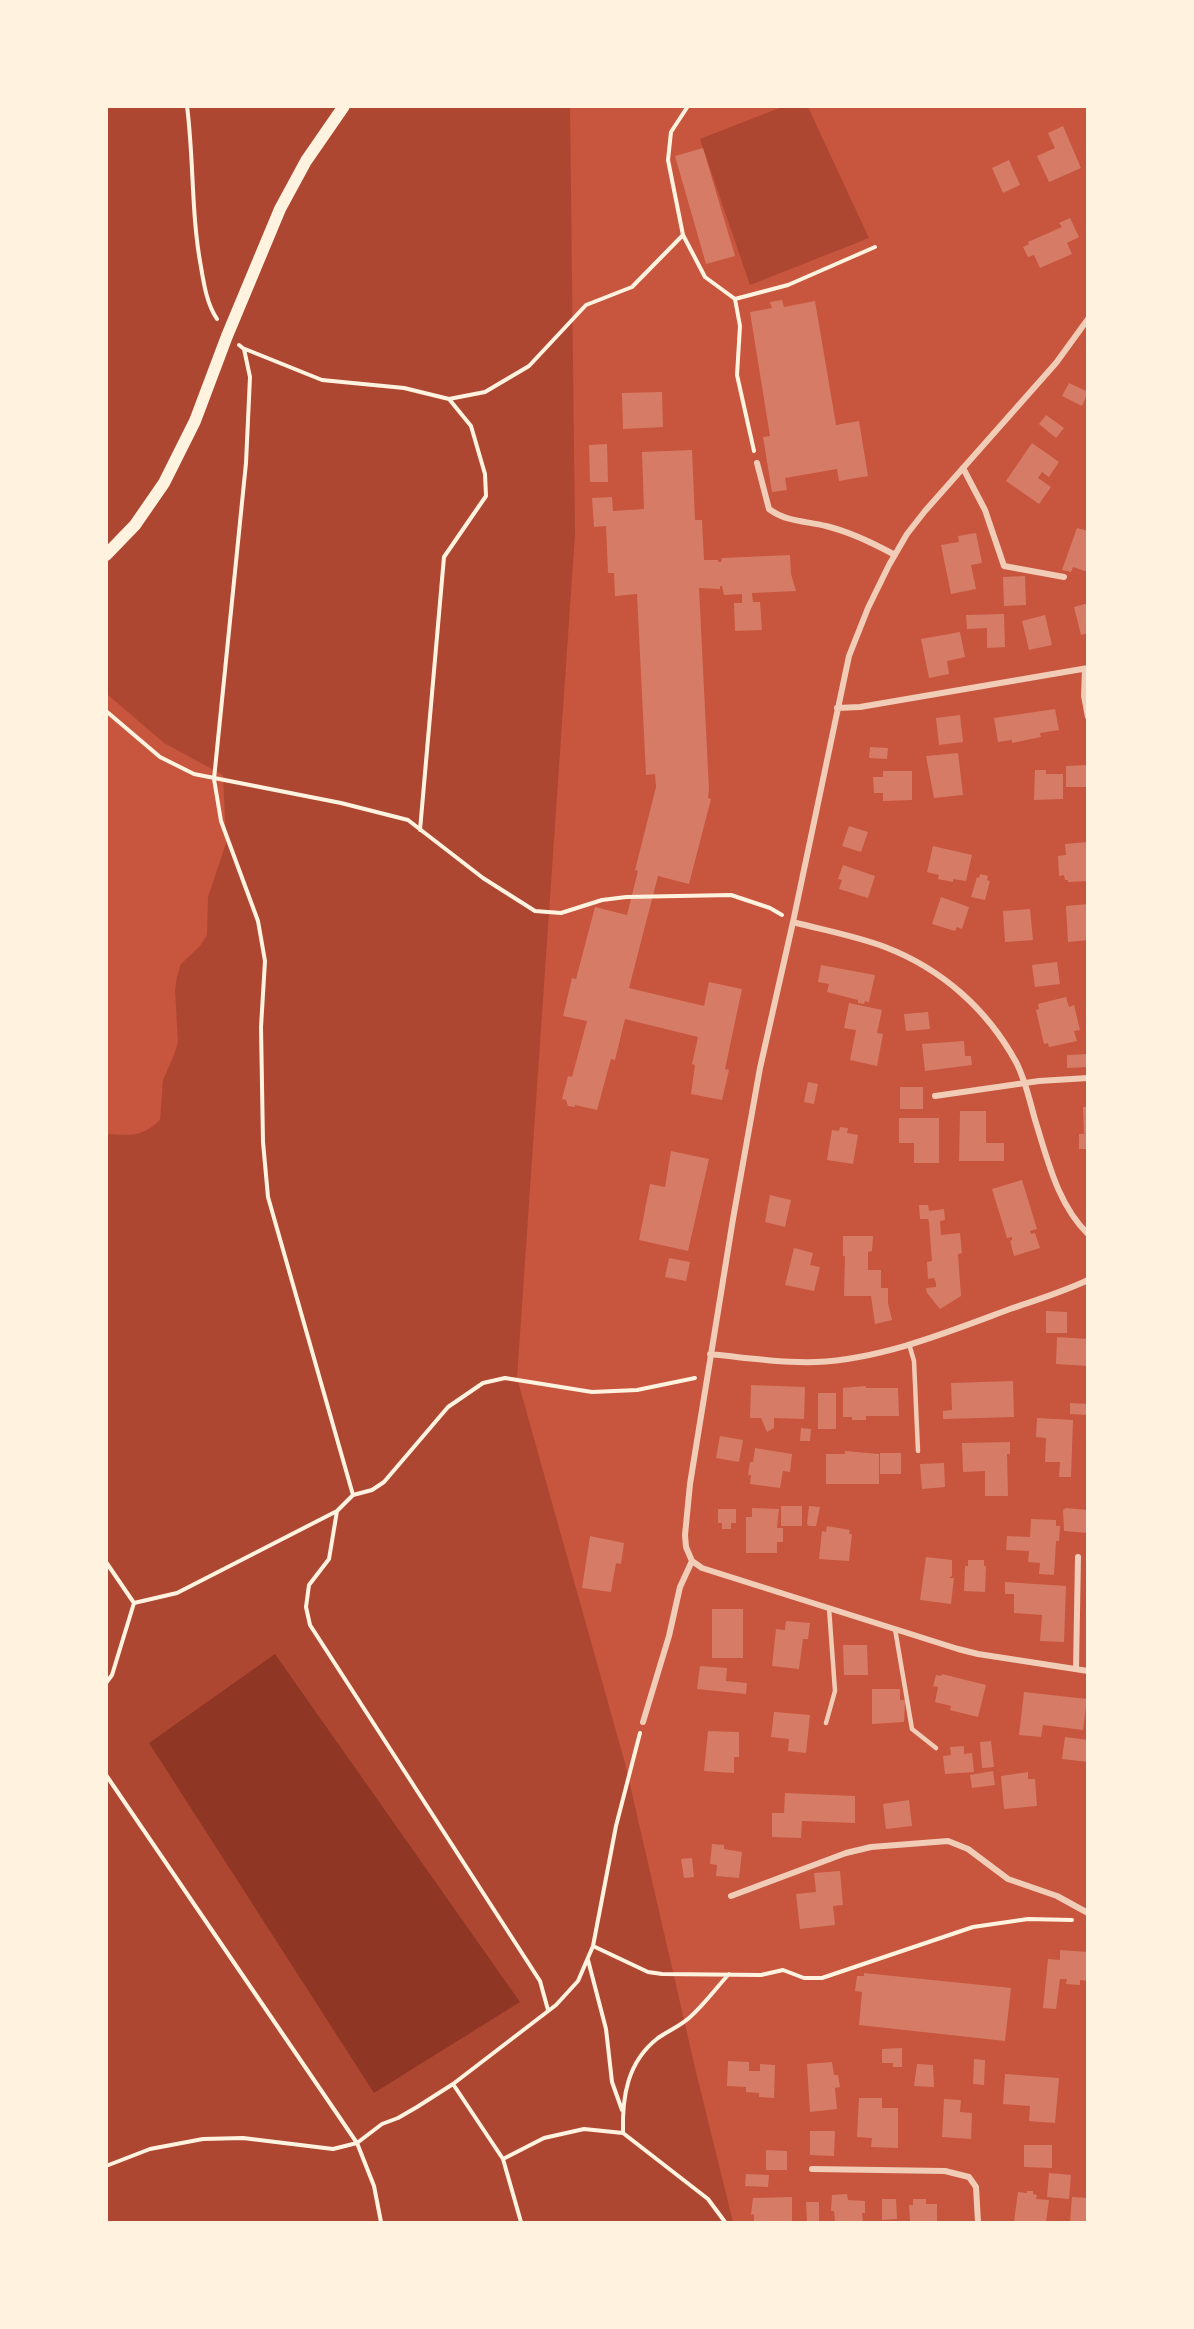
<!DOCTYPE html>
<style>
body{margin:0}
#map{position:relative;width:1194px;height:2329px;overflow:hidden;background:#c8553d;font-family:"Alegreya Sans",sans-serif}
canvas{display:block}
.frame{position:absolute;inset:0;border:108px solid #fff3e0;pointer-events:none}
</style>
<div id="map">
<canvas width="1194" height="2329"></canvas>
<div class="frame"></div>
</div>
<script>
const ctx = document.querySelector('canvas').getContext('2d');
ctx.lineJoin = 'round';
function fillPath(path, color) {
  ctx.fillStyle = color;
  ctx.fill(path, 'evenodd');
}
function trace(path, color, width, dash) {
  ctx.strokeStyle = color;
  ctx.lineWidth = width;
  ctx.lineCap = dash ? 'butt' : 'round';
  ctx.setLineDash(dash || []);
  ctx.stroke(path);
}
const green = new Path2D(`
 M107,107H570L575,534L517,1378L625,1763L696,2072L733,2222H107V1134C130,1135 141,1138 160,1120L163,1080L174,1055L178,1042L175,990L177,977L181,964L200,946L207,935L208,897L226,843L223,775L164,743L107,694Z
 M782,107H808L869,238L750,285L700,139Z`);
const water = new Path2D(`
 M275,1654L520,2002L374,2093L149,1743Z`);
const building = new Path2D(`
 M1063,126L1081,168L1049,182L1037,156L1055,148L1048,133Z
 M703,148L735,256L706,264L675,156Z
 M1009,160L1020,185L1003,193L992,168Z
 M1070,218L1079,237L1067,243L1072,254L1040,268L1034,255L1028,257L1023,247L1029,244L1028,242L1062,227L1059,223Z
 M782,300L784,307L815,301L836,425L859,421L868,476L839,481L837,469L785,478L787,490L772,492L763,437L770,436L750,312L772,308L770,302Z
 M1069,383L1088,392L1082,406L1062,396Z
 M662,392L663,427L623,429L622,393Z
 M1046,415L1064,428L1056,438L1039,424Z
 M1032,443L1059,462L1049,477L1042,472L1038,478L1051,487L1039,504L1006,481Z
 M607,444L608,482H590L589,445Z
 M692,450L695,520H702L704,560H718V562H721L722,558L790,555L791,574L796,591L752,593L753,602H760L762,630L735,631L734,603H742V594L724,595L722,586H720V589L699,588L709,790L708,798L711,799L689,884L658,876L629,988L704,1006L709,982L742,989L725,1069L729,1070L722,1100L691,1094L695,1065L692,1064L698,1037L625,1019L615,1060L611,1059L597,1110L575,1105V1107L568,1106L566,1100L562,1099L568,1076L572,1077L587,1021L563,1016L572,978L576,979L595,907L627,915L638,871L635,870L656,787L655,774L646,775L637,594L615,596L614,573H608L606,526L594,527L592,498L612,497L613,511L644,509L642,452Z
 M1077,528L1088,531V572L1073,567L1071,572L1062,570Z
 M976,533L982,563L971,565L976,589L951,594L941,545L959,542L958,536Z
 M1025,576L1026,605L1004,606L1003,577Z
 M1088,603V633L1081,635L1074,607Z
 M1004,614L1005,647L987,648V628L967,629L966,615Z
 M1045,615L1052,645L1029,650L1022,621Z
 M960,632L965,657L947,661L949,674L929,678L921,639Z
 M1055,709L1059,730L1040,733L1041,737L1012,743V740L998,742L994,718Z
 M960,715L963,742L939,745L936,718Z
 M870,747L888,748L887,759L869,758Z
 M958,753L963,795L934,798L926,756Z
 M1087,765V787H1066V766Z
 M1035,770H1046V774H1063V799L1034,800Z
 M883,771H912V800L883,801V793H874L873,777H883Z
 M849,826L868,832L861,852L842,846Z
 M1088,842V881L1068,882V880H1065L1064,875L1059,876L1058,856L1066,855L1065,844Z
 M933,846L972,855L966,881L953,879V882L938,879L939,875L927,872Z
 M843,865L875,876L868,898L839,889L842,880L838,879Z
 M980,874L988,876L987,880L990,881L985,900L971,897L977,877L979,878Z
 M941,897L969,907L962,929L957,927L955,931L932,924Z
 M1088,904V940L1068,942L1066,906Z
 M1030,909L1033,940L1005,942L1003,911Z
 M1057,962L1060,984L1035,987L1032,965Z
 M821,965L875,975L869,1002L865,1001L864,1004L858,1003V1000L827,992L829,984L818,982Z
 M1066,997L1069,1007L1074,1005L1080,1030L1074,1031L1077,1041L1049,1047L1048,1043L1044,1044L1036,1010L1039,1009L1038,1004Z
 M849,1003L882,1010L877,1033L883,1034L877,1066L850,1060L856,1030L844,1028Z
 M928,1012L930,1029L906,1031L904,1014Z
 M964,1041L965,1056H971L972,1065L925,1071L922,1044Z
 M1088,1054V1067L1067,1068V1055Z
 M808,1082L818,1084L814,1104L804,1102Z
 M900,1087H923V1109H900Z
 M1083,1107H1088V1149H1079V1134H1084Z
 M960,1111H986V1143H1004V1161H959Z
 M899,1118H939V1163H914V1143H899Z
 M840,1127L848,1128L847,1133L858,1135L853,1164L827,1160L832,1130L839,1131Z
 M671,1151L709,1159L688,1251L639,1240L650,1184L665,1187Z
 M1022,1180L1037,1229L1030,1231L1031,1234L1035,1233L1040,1248L1014,1256L1010,1241L1012,1240V1237L1007,1238L992,1189Z
 M770,1195L791,1200L785,1227L765,1222Z
 M919,1205H928L929,1211L944,1209L945,1220L940,1221L941,1235L960,1233L962,1253L958,1254L961,1296L940,1309L927,1293L926,1288L936,1287V1283L934,1278L928,1279L927,1262L932,1261L929,1222L928,1219H920Z
 M843,1236H873L872,1251L868,1252V1270H881V1288H888V1303L892,1320L875,1324L871,1296H844L845,1256H843Z
 M794,1248L813,1253L810,1265L820,1267L814,1291L785,1285Z
 M669,1258L690,1262L686,1281L665,1277Z
 M1046,1311L1067,1312V1333H1046Z
 M1057,1337L1088,1339V1366L1056,1364Z
 M1013,1381L1014,1417L943,1419V1411L952,1410L951,1383Z
 M751,1385L805,1387L804,1419L774,1418V1428L767,1432L761,1418H750Z
 M866,1386V1388H898L899,1416H866V1420H852V1417H843V1388Z
 M818,1393H836V1429H818Z
 M1070,1403L1088,1404V1415L1070,1414Z
 M1037,1418L1073,1420L1071,1477H1059L1060,1462H1045L1046,1438L1036,1437Z
 M801,1428L811,1429L810,1441H800Z
 M720,1436L743,1440L739,1462L716,1458Z
 M1010,1442V1454H1007L1008,1496H985V1471L963,1472L962,1443Z
 M755,1448L792,1454L790,1472L783,1471L780,1488L750,1484L751,1475H748L750,1462H753Z
 M845,1451L879,1454V1484H826V1454H845Z
 M880,1453H901V1474H880Z
 M944,1463L945,1487L922,1489L920,1464Z
 M781,1506H802V1526H781Z
 M809,1506L820,1507L816,1526H809L807,1524Z
 M752,1508L779,1509L777,1528H783V1542H777V1553H746V1517H752Z
 M1066,1508L1088,1510V1533L1064,1531L1063,1510Z
 M718,1509H736V1523H731V1529H722V1523H718Z
 M1031,1519L1056,1520V1526H1060L1059,1541H1056L1054,1575L1039,1574L1040,1563L1028,1562L1029,1551L1006,1550L1007,1536L1030,1537Z
 M827,1526L850,1530L849,1534H852L849,1561L819,1559L822,1531L826,1532Z
 M590,1536L624,1543L621,1564L616,1563L611,1592L582,1588Z
 M926,1557L952,1560V1576L949,1578H954L951,1604L920,1600Z
 M968,1560H984V1566H986L985,1592L964,1591L965,1566H968Z
 M1005,1582L1066,1586L1064,1642L1040,1641L1042,1615L1014,1613V1594H1005Z
 M712,1609H743V1658H712Z
 M786,1621L810,1623L808,1639H803L799,1669L772,1666L776,1629L785,1630Z
 M843,1645H867L868,1675H844Z
 M700,1666L727,1668L726,1681L747,1683L746,1694L697,1689Z
 M942,1674L986,1685L978,1717L950,1710L951,1706L935,1702L938,1687L933,1686L934,1683L936,1675L941,1676Z
 M872,1689H900V1700H905L904,1722L872,1724Z
 M1024,1692L1087,1699L1083,1730L1043,1725L1041,1737L1019,1735Z
 M774,1712L810,1715L806,1753L788,1751L789,1739L771,1737Z
 M708,1731L739,1732V1757H734V1773L704,1771Z
 M1065,1737L1088,1740V1762L1062,1759Z
 M991,1741L994,1767L982,1768L980,1742Z
 M964,1746V1754L972,1753L974,1772L945,1774L943,1756L951,1755L950,1747Z
 M993,1771L995,1785L972,1788L970,1775Z
 M1028,1772V1779H1035L1037,1806L1004,1809L1001,1776Z
 M785,1793L855,1796V1823L802,1821L801,1838L772,1837V1813H784Z
 M909,1800L912,1826L886,1829L883,1804Z
 M712,1844L724,1845V1849L742,1852L739,1878L716,1876L717,1865L710,1864Z
 M692,1858L694,1877L684,1878L681,1859Z
 M840,1871L843,1905L833,1906L835,1925L800,1929L796,1894L816,1892L814,1873Z
 M1060,1950L1088,1952V1981L1080,1980V1985L1066,1984L1067,1979H1060L1056,2009L1043,2008L1048,1959L1060,1960Z
 M864,1973L1011,1988L1005,2041L859,2025L862,1992L855,1991L857,1976H864Z
 M902,2048V2067H893V2063H882V2049Z
 M974,2059L985,2060L984,2085L973,2084Z
 M728,2061L749,2062V2071H760V2064L775,2065L774,2098L759,2097V2093L746,2092V2087L727,2086Z
 M832,2062L834,2075H838L840,2087L835,2088L837,2109L810,2112L807,2064Z
 M917,2064L933,2065L934,2087L914,2086Z
 M1005,2074L1059,2078L1055,2123L1029,2121L1030,2106L1003,2104Z
 M859,2098H882V2108H898V2148L871,2147L872,2138L857,2137Z
 M944,2099L961,2100L960,2112L972,2113L971,2139L942,2137Z
 M810,2131H835L834,2156L810,2155Z
 M1024,2145H1052V2168L1024,2167Z
 M766,2150L787,2151V2170H766Z
 M1049,2173L1071,2175L1069,2199L1047,2197Z
 M746,2174L769,2175L768,2187L745,2186Z
 M1027,2191H1033V2194L1037,2195L1036,2199L1049,2200L1046,2222H1014L1018,2192L1027,2193Z
 M847,2194L848,2200L865,2201V2213H862L863,2222H835L834,2211H831L832,2195Z
 M792,2197V2222H754V2214L751,2215L753,2198Z
 M1072,2197L1088,2198V2222H1070Z
 M882,2199H896L897,2219L882,2220Z
 M913,2199H926V2204H937V2222H910L909,2205H913Z
 M806,2202H819V2222H807Z`);
const path = new Path2D(`
 M187,106C194,160 191,214 201,267C204,285 207,304 217,319
 M688,106L671,132L668,160L683,235L705,277L735,299L740,326L737,375L754,451
 M735,299L788,285L875,247
 M245,349L322,380L404,388L449,399L471,426L485,474L486,496L444,557L420,830
 M449,399L485,392L529,366L586,305L632,287L683,235
 M106,711L160,757L194,774L341,803L408,820L483,878L535,911L561,913L602,900L626,897L731,895L770,908L782,915
 M353,1495L372,1490L384,1482L448,1407L483,1383L505,1378L592,1392L637,1390L695,1378
 M337,1511L329,1559L309,1585L306,1607L310,1625L540,1981L548,2010
 M106,1562L134,1603
 M134,1603L177,1593L337,1511L353,1495L268,1197L263,1142L261,1027L265,961L258,921L221,821L214,779L246,463L250,377L244,349L239,345
 M106,1683L112,1675L134,1603
 M106,1775L357,2143L374,2186L381,2222
 M593,1946L648,1972L662,1974L761,1975L783,1970L804,1978H822L973,1927L1028,1919L1072,1920
 M588,1960L606,2029L612,2082L622,2110
 M453,2084L503,2159L521,2222
 M623,2133C622,2097 627,2062 658,2038C668,2031 680,2026 689,2018C704,2005 716,1988 729,1974
 M503,2159L544,2138L584,2129L623,2133L708,2199L725,2222
 M106,2166L150,2149L203,2139L243,2138L333,2149L357,2143L382,2124L398,2118L417,2107L453,2084L556,2005L578,1981L593,1946L616,1826L640,1733`);
const service = new Path2D(`
 M909,1344L914,1361L918,1451
 M895,1629L912,1729L936,1748
 M826,1723L835,1691L829,1608`);
const minor = new Path2D(`
 M757,463L769,509C786,522 806,521 826,526C851,532 873,543 895,555
 M963,468L985,510L1004,566L1064,577
 M1085,669L1084,696L1088,717
 M837,708L860,707L1088,668
 M793,922L849,656L868,608L889,565L907,534L925,511L1056,363L1088,319
 M935,1096L1039,1081L1088,1078
 M1088,1234C1058,1205 1048,1161 1036,1123C1030,1103 1026,1081 1016,1062C987,1009 942,969 885,947C856,936 823,930 793,922L760,1068L733,1219L690,1484L685,1535L686,1547L692,1561L702,1568L958,1649L978,1654L1088,1671
 M710,1354C745,1358 781,1363 816,1362C882,1359 948,1332 1010,1309C1036,1300 1063,1292 1088,1280
 M1076,1669L1078,1557
 M643,1722L669,1636L680,1587L692,1561
 M731,1896L846,1853L871,1847L948,1841L968,1849L1008,1879L1057,1896L1088,1913
 M812,2169L945,2171L969,2177L976,2187L978,2222`);
const secondary = new Path2D(`
 M106,555L135,525L164,483L195,421L227,336L280,209L306,161L344,106`);
fillPath(green, '#ae4732');
fillPath(water, '#8f3625');
fillPath(building, '#d67c66');
trace(path, '#fff3e0', 4);
trace(service, '#f1ccb7', 4.5);
trace(minor, '#f1ccb7', 6);
trace(secondary, '#fff3e0', 12);
</script>
